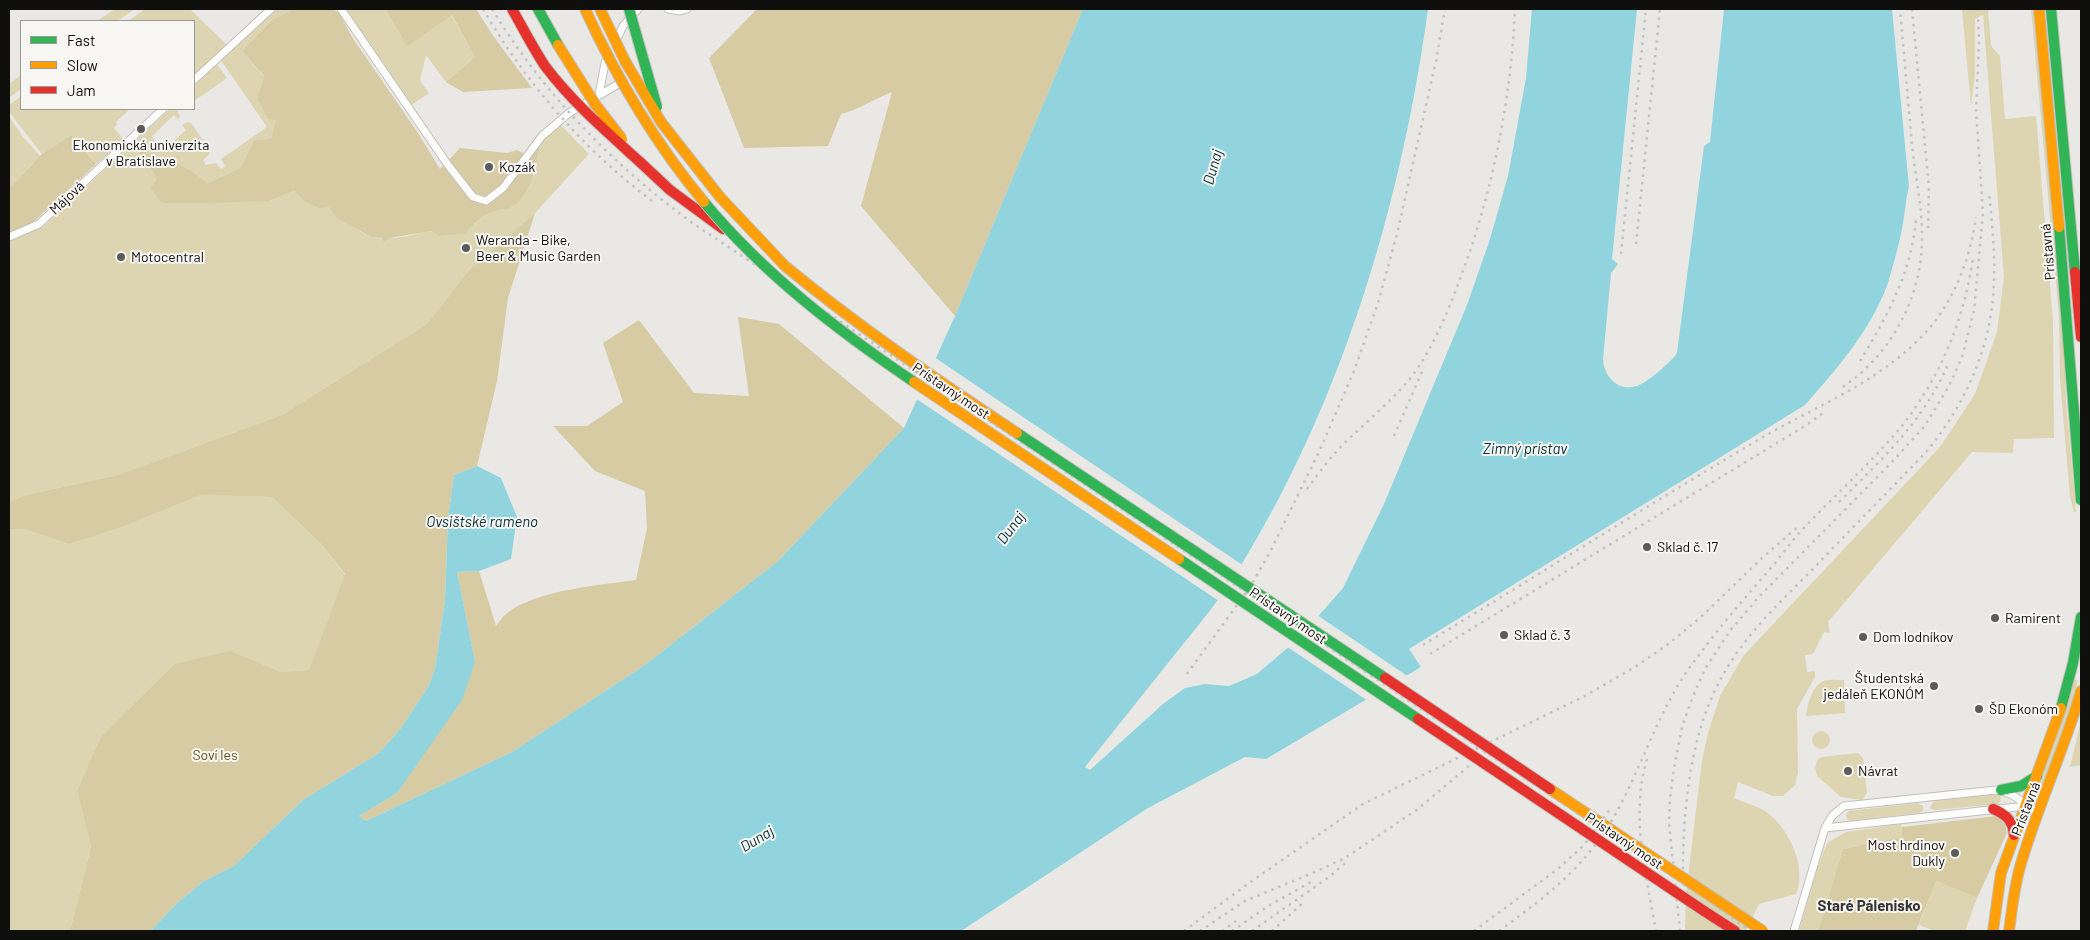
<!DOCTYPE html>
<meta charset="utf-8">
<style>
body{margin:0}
#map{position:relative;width:2090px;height:940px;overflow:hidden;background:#e9e8e5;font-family:Barlow,sans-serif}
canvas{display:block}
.frame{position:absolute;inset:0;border:10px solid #0f0f0d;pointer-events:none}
.legend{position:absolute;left:20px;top:20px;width:175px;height:90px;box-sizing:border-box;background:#f8f6f2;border:1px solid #9b9a96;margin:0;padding:6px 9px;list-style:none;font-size:15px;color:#0f0f0d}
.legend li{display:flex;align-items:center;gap:10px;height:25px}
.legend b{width:25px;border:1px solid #9b9a96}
</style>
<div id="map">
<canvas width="2090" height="940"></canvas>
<div class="frame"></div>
<ul class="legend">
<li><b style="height:6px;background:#30b455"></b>Fast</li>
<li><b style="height:6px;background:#ff9f0a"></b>Slow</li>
<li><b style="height:6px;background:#e5322d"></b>Jam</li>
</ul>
</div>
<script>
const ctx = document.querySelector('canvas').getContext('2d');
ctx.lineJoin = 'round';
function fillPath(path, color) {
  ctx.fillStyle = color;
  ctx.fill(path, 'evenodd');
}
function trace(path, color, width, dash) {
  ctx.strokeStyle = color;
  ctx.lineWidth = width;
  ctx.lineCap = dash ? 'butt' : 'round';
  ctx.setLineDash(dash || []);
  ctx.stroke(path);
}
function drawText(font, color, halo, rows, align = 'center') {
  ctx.font = font + ' Barlow,sans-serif';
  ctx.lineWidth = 4;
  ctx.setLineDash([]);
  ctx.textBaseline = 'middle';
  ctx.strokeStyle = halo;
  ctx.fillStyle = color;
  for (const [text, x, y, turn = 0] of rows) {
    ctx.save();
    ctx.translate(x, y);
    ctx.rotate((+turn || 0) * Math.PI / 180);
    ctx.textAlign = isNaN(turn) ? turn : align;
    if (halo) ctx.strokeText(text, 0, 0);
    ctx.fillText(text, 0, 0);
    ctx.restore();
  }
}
const green = new Path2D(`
 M115,9H135L117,21H97Z
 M145,9H190L227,45L194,75V21H128Z
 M276,9H293L272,20L242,51L264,77L257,99L268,119H276L271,139L254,140L240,168L208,183L190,170L172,161L157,159L132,145L155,175L156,181L269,201L294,191L305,202L320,209L328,205C341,216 356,233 373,237C391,242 413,234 431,231L438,236L465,234C477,221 488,210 506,209L535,174L540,147L555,119L589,154L535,213L469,270L427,324L282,415L118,475L26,495L9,502V240L43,227L170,109H177L180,117L178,119L174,115L152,136L158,147L160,146L164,150L186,130L182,125L187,122L191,123L210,150L209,155L203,160L206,165L216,163L221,169L225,166L221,159L267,127L220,59Z
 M346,9H448L475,57L446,82L426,55L420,81L429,93L410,106Z
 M1962,9H1988L1991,46L2000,56L2005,119L2036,116L2053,321L2054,438L2014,439L2013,453L1972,452L1828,622L1830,633L1824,632L1813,654L1805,655L1807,672L1815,671V677L1797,709L1798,772L1795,785L1783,796H1773L1738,782L1734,798C1744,803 1760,806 1769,814C1790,831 1807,868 1796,894L1759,904L1746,931H1685L1686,895L1702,760L1708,733L1720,696L1744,655L1940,447L1975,394L1997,332L2004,277L1983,15L1975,19V74L1971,107Z
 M2031,9H2034L2064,329L2066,402L2076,512H2074L2070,497L2060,379L2059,316Z
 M216,63L227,78L194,101V84Z
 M20,76L21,89L9,98V84Z
 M21,96V109H130L116,122L117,124L114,128L124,140L96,164L71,135L42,154L9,112V105Z
 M9,116L23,137L41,157L31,165L9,190Z
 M201,495L272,497L322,545L345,575L309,670L281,672L231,651L100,738L77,791L91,845L70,931H9V529H24L69,544L120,528Z
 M2075,679L2078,681L2066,722L2040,795L2036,793L2057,736Z
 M1844,680L1845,713L1806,716C1808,705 1811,686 1824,681C1829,679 1838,680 1844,680Z
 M2081,720V765L2070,767Z
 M1812 740a9 9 0 1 1 18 0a9 9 0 1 1-18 0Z
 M1858,753L1863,758L1867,793L1862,800L1841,797L1817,776L1815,767L1818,759L1822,757Z
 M1998,794L2001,797V801L1998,804L1935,810L1930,808L1934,800Z
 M1918,803L1923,806V811L1919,813L1850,821L1847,819L1846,815L1849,811Z
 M1901,824L1903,837L1843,849L1818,931H1799L1816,872L1827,843L1846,832Z
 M1936,881L1977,898L1965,931H1935L1919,925Z`);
const forest = new Path2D(`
 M293,9H333L339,13L352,37L418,133L440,169L460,148L507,153L517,150L529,156L540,147C536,167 529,202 507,209C504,210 502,209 499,210C484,213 475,223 465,234L438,236L431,231L390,238L384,242L382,238L371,237L337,218L328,206L320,209L305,202L294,191L269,201L211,203H162L150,188L156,181L155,175L132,144L157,159L172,161L190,170L208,183L240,168L254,140L271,139L276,120L268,119L257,99L264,76L242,51L272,20Z
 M386,9H476L494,37L532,88L463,92L446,82L475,57L452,15L407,46Z
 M757,9H1083L955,316L861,206L892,92C874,99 860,109 841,114L828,146L744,148L709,58Z
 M71,135L96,164L29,226L9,233V189L42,154Z
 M535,213L508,298L497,381L477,466L454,475L448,518L445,600L435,669L428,687L401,728L379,753L303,800L234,866L204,881L177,903L151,931H70L91,846L77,791L100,738L175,664L231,651L281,672L309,670L345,574L322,545L272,497L201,495L120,528L69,544L24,529H9V502L26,495L118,475L282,415L427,324L469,270Z
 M738,317L779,324L904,428L778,561L645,665L512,752L366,821L359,816L397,793L475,662L457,572L479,571L496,626C499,622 502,617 506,614C535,590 600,585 636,580L647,528L645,491L595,471L553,426H587L623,402L603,343L639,320L694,393L749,396Z
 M1997,816L2005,824L2007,833L1977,898L1936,881L1916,931H1818L1843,849L1902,837V827Z`);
const water = new Path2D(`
 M1083,9H1428C1402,200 1344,396 1243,562C1223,596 1197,627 1172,658C1143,694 1114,731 1085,767L1090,770L1163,704L1185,688L1205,684L1229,686L1257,674L1299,638L1343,588L1384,504L1467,305L1490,239L1508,176L1526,78L1532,9H1637L1612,259L1618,264L1611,273L1603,359C1604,376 1617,392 1637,386C1647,383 1671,362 1677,353L1704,146L1710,142L1724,9H1892L1909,187C1906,197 1906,206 1904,216C1902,235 1893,266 1888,283C1871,330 1837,369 1805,405L1409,649L1421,667L1266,759L1245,757L1148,808L961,931H139H151L177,903L204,881L234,866L303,800L379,753L401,728L428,687L435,669L445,600L448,518L454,475L477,466L501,478L517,517L511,559L479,571L457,572L475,662L462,700L397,793L359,816L366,821L512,752L645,665L778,561L904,428L955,316Z`);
const pier = new Path2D(`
 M934,357L1244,566L1219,601L915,398Z
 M1317,615L1409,677L1368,701L1286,646L1298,637Z`);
const street = new Path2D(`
 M341,9L448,165L473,197L486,201L503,188L542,136L569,113L620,83
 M668,9L680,11L687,9
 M616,41L623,26L638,9
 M194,80L271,9
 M599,95L605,63L607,57
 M9,237L39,224L163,109
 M1825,828L2026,806
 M1794,931L1825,828L1832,816L1844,806L1996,790C2013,791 2024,805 2039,812`);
const fast = new Path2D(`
 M538,9L558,45
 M2051,9L2075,272
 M2059,227L2081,500
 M2061,708L2073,663L2081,617
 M2001,790L2021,786L2037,776`);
const slow = new Path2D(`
 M2039,9L2059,227
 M661,122L720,197L785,266
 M1993,931L2001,873L2061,708
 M2009,931C2012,910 2014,888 2020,867C2037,807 2064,751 2081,691`);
const jam = new Path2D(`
 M640,162L670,190L723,229
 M2075,272L2081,337
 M1993,809C2006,814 2013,821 2014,835
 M1704,911L1735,931`);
const rail = new Path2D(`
 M483,9C526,83 583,149 652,201
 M492,9C544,94 611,163 691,222L1700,895L1750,931
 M1912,9L1929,188L1928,230
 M1636,244L1660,9
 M1621,254L1646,9
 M1860,361C1887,317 1911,273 1916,220
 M1843,387C1892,353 1923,296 1922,235C1922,205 1915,175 1912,145C1908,99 1904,54 1900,9
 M1394,436L1424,367
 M1307,489C1316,477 1325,464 1335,453C1360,426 1390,404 1413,375C1433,347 1445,318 1457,287C1491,199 1511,103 1515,9
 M1839,502C1883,458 1924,421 1949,362
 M1423,645C1535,577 1645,507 1758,440C1815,406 1879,383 1925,333C1954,302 1970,259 1976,217
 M1430,654L1808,424L1826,411
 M1187,674L1250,587L1270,552L1319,452L1354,371L1378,303L1397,234L1436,61L1445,9
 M1647,759C1630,817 1646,873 1656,931
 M1683,869C1683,811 1690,741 1716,688C1739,641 1775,607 1811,571C1849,531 1889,491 1927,451C1967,402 1993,343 1994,279C1995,251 1992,222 1989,194
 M1184,931L1249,883L1363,804L1585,696L1635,667L1667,645L1700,618L1762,558L1800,525
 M1200,931L1245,901L1315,872L1345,858L1418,809L1489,749
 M1222,931L1236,921
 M1232,931L1270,905L1311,882
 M1252,931L1329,877L1348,861
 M1272,931L1305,901
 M1474,931L1559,868L1584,845L1611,808
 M1499,931C1544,898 1583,869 1612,820C1642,769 1657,711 1693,663C1717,630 1743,600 1770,569C1782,555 1792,540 1805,527C1837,493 1872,462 1901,427C1940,378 1964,320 1973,258
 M1680,931L1669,823L1670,799L1674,768L1682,727L1693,696L1705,669L1729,632L1757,599L1891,463L1924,427L1949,386L1962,357L1974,311L1983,213L1976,110L1979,42L1978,14`);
const fastBridge = new Path2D(`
 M629,9L657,107
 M704,202C764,274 837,330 914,382
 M1017,433L1385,678
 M1179,559L1418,719`);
const slowBridge = new Path2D(`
 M585,9C617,79 655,143 704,202
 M600,9L625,61L661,122
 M558,45L595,104L622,139
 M785,266C859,327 937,380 1017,433
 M914,382L1179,559
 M1550,789L1763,931`);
const jamBridge = new Path2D(`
 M512,9C523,28 533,48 545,66C572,102 607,132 640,162
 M1385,678L1550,789
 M1418,719L1704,911`);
const markers = [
 [141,129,5,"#5b5b59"],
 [489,167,5,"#5b5b59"],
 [466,248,5,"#5b5b59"],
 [121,257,5,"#5b5b59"],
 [1647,547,5,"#5b5b59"],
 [1995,618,5,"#5b5b59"],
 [1504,635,5,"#5b5b59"],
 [1863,637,5,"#5b5b59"],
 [1934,686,5,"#5b5b59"],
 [1979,709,5,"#5b5b59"],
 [1848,771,5,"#5b5b59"],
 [1955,853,5,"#5b5b59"]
];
const poiNames = [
 ["Ekonomická univerzita",141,145,"center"],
 ["v Bratislave",141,161,"center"],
 ["Kozák",499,167],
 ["Weranda - Bike,",476,240],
 ["Beer & Music Garden",476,256],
 ["Motocentral",131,257],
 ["Sklad č. 17",1657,547],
 ["Ramirent",2005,618],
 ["Sklad č. 3",1514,635],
 ["Dom lodníkov",1873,637],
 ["Študentská",1924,678,"right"],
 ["jedáleň EKONÓM",1924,694,"right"],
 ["ŠD Ekonóm",1989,709],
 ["Návrat",1858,771],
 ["Most hrdinov",1945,845,"right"],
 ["Dukly",1945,861,"right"]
];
const streetNames = [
 ["Májová",67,198,-43],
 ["Prístavná",2048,252,-95],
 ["Prístavný most",951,391,34],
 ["Prístavný most",1288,616,34],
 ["Prístavná",2026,809,-69],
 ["Prístavný most",1624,841,34]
];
const parkNames = [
 ["Soví les",215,755]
];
const waterNames = [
 ["Dunaj",1213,167,-74],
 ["Zimný prístav",1525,449],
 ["Ovsištské rameno",482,522],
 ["Dunaj",1011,528,-53],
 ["Dunaj",757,839,-31]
];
const neighbourhoodNames = [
 ["Staré Pálenisko",1869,906]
];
fillPath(green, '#ddd4b2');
fillPath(forest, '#d6cba3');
fillPath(water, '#91d4de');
fillPath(pier, '#e9e8e5');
trace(street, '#c0c0bd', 9);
trace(fast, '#c0c0bd', 12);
trace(slow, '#c0c0bd', 12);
trace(jam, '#c0c0bd', 12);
trace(street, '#fcfcfb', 7);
trace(fast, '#30b455', 10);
trace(slow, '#ff9f0a', 10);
trace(jam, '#e5322d', 10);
trace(rail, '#c2c2c0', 2.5, [2.5, 5]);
trace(fastBridge, '#c0c0bd', 12, []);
trace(slowBridge, '#c0c0bd', 12, []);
trace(jamBridge, '#c0c0bd', 12, []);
trace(fastBridge, '#30b455', 10);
trace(slowBridge, '#ff9f0a', 10);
trace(jamBridge, '#e5322d', 10);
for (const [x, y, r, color] of markers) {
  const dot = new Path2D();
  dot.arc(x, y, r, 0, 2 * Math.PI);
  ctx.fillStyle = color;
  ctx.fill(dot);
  trace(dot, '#f8f6f2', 2);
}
drawText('14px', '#0f0f0d', '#f8f6f2', poiNames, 'left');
drawText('14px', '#0f0f0d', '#f8f6f2', streetNames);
drawText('14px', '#60531d', '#f8f6f2', parkNames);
drawText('italic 15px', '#003037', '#f8f6f2', waterNames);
drawText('bold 15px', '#353431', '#f8f6f2', neighbourhoodNames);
</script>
